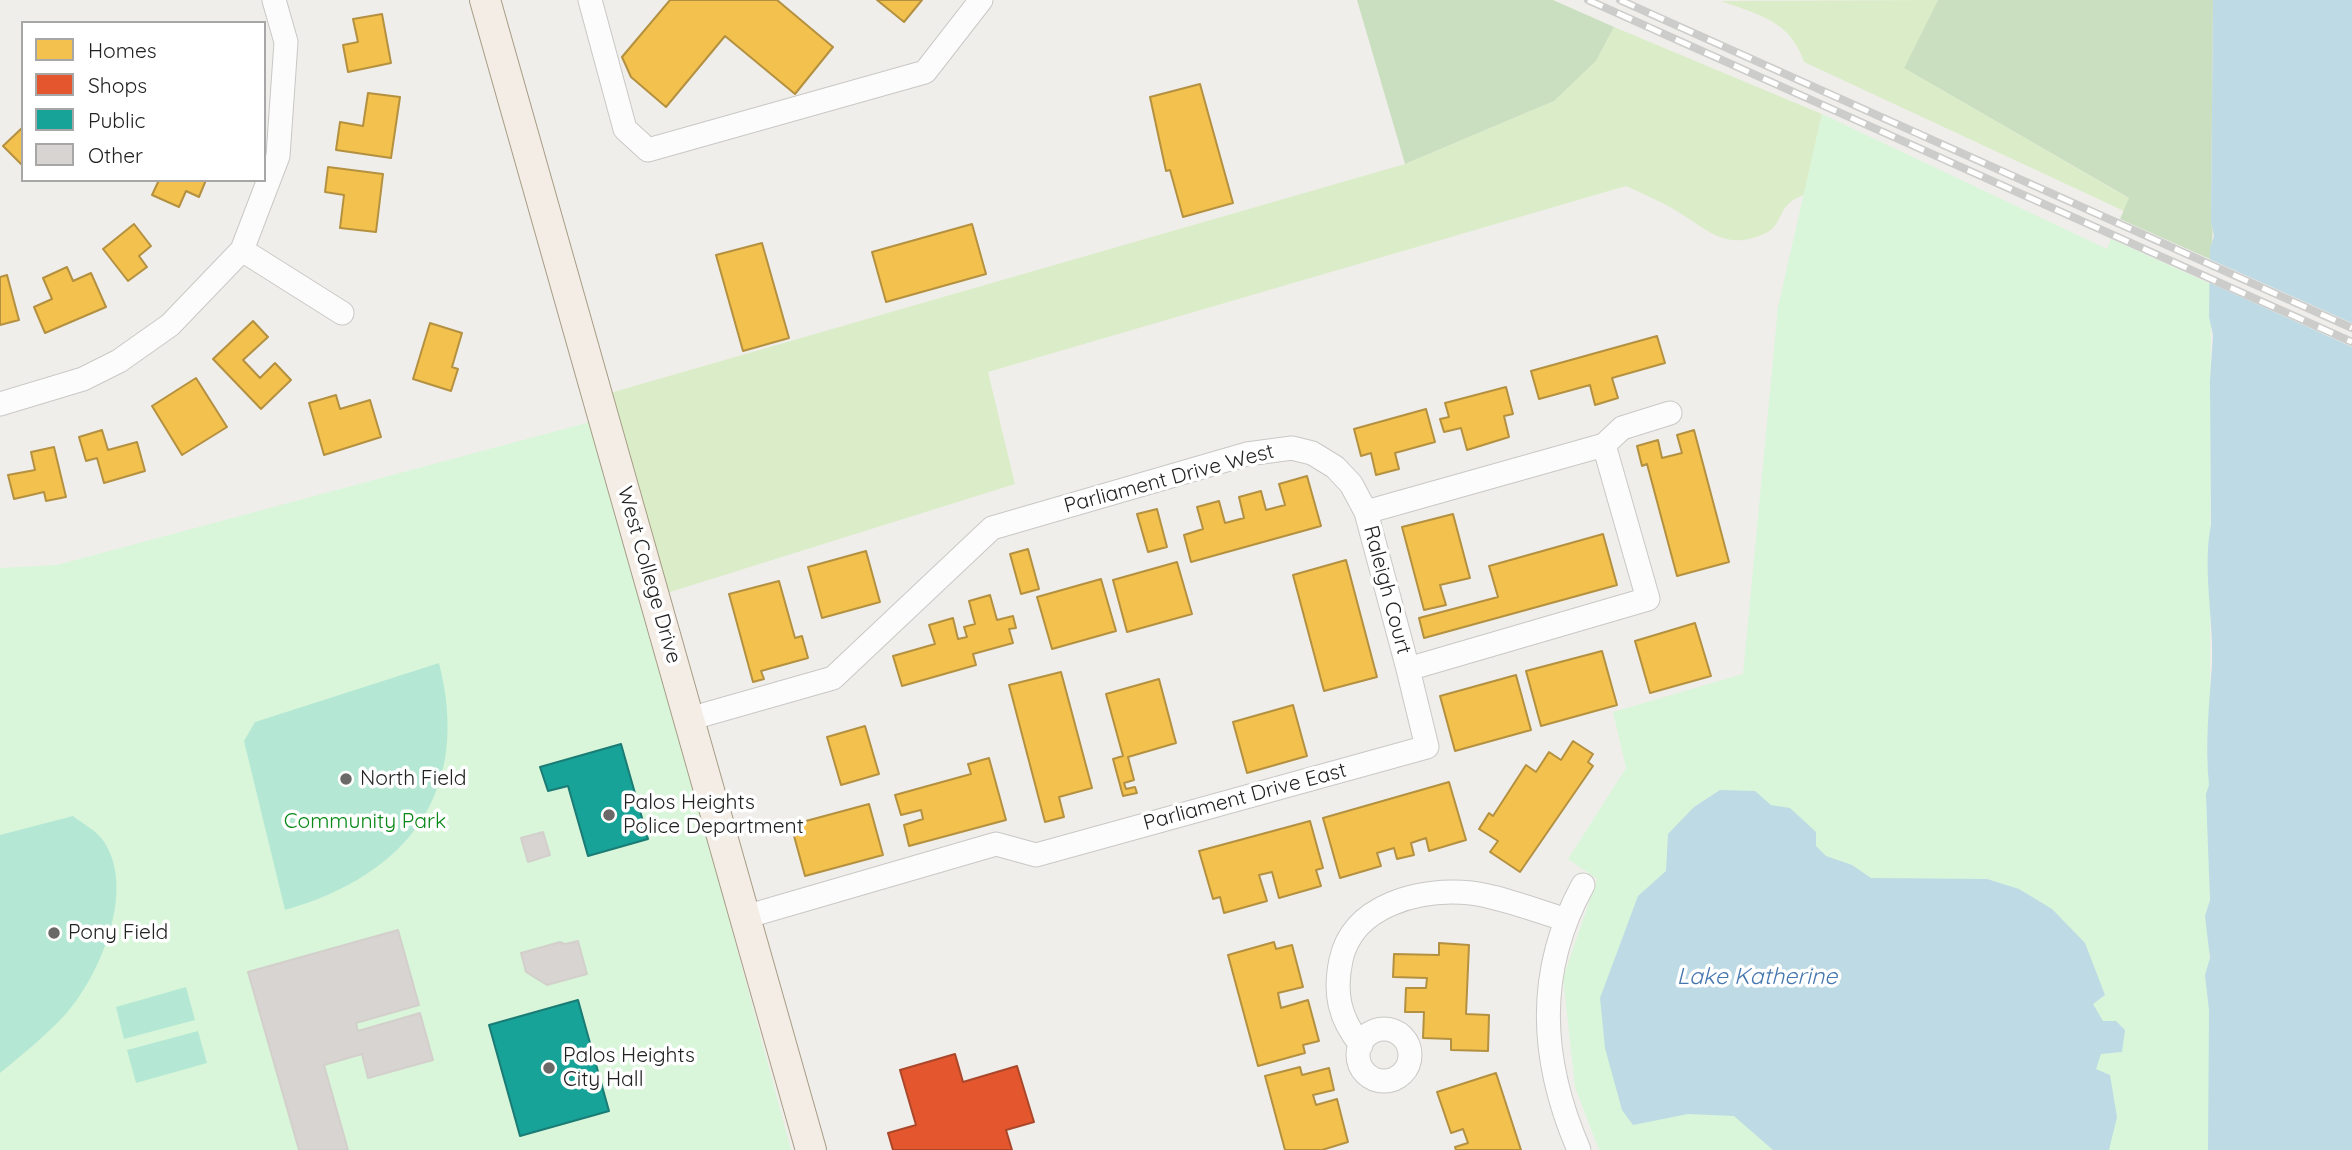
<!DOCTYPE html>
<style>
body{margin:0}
#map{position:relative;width:2352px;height:1150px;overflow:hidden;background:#f0eeea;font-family:Quicksand,sans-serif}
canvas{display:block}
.legend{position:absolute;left:21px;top:21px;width:245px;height:161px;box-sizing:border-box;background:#fff;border:2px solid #a7a7a7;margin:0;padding:9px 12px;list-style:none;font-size:21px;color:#222}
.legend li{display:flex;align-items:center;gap:14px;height:35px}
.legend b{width:35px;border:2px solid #a7a7a7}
</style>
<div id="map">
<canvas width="2352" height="1150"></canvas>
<ul class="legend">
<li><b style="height:19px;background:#f2c14e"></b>Homes</li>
<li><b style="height:19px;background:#e4572e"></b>Shops</li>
<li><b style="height:19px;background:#17a398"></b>Public</li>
<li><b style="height:19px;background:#d7d4d1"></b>Other</li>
</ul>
</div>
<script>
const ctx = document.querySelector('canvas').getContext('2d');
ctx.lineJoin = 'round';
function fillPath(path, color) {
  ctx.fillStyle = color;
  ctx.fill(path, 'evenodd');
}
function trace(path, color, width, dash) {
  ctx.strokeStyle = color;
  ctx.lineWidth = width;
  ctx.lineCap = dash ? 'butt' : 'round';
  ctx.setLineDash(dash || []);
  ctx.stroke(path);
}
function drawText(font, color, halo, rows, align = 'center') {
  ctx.font = font + ' Quicksand,sans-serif';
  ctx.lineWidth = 7;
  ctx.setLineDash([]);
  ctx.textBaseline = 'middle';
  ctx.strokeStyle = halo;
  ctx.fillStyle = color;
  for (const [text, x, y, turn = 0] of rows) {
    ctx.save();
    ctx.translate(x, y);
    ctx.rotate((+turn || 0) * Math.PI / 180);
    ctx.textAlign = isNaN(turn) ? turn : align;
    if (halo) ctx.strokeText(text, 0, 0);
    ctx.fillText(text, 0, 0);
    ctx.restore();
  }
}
const grass = new Path2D(`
 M1938,0L1904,68L2130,199L2124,211L1804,62C1791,21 1757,14 1721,1Z
 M1614,27L1822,114L1804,195C1777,204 1783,224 1768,232C1726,253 1709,230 1675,210C1660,201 1643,194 1626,186L988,372L1015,484L667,593L610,393L1405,164L1554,101L1596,61Z`);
const forest = new Path2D(`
 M1357,0H1553L1614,27L1596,61L1554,101L1405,164Z
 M1938,0H2213L2211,222C2215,236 2210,245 2210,259L2120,219L2129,198L1904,68Z`);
const park = new Path2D(`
 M1822,114L2107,249L2111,239L2211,284L2209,1150H1599L1575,1087L1563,978L1597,879L1568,859L1626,768L1613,712L1743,674L1778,307Z
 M590,422L673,710L791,1150H0V568L57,565Z`);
const pitch = new Path2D(`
 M439,663C472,792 408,875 285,910L244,741L255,722Z
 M73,816C82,823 95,830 102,839C138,887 100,977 64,1016C44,1037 22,1055 0,1073V835Z
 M186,987L195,1020L124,1039L116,1007Z
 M198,1031L207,1063L136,1083L127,1050Z`);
const water = new Path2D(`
 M2213,0H2352V1150H2208L2209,1010L2205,975L2210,958L2205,916L2210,900L2206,794L2209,785C2205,745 2209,705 2212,665C2214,621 2202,567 2211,525L2210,381L2213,335L2209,317L2210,248L2214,236L2211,222Z
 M1720,790L1755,791L1771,805L1790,808L1816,832V846L1826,856L1852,865L1871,878L1987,879L2019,889L2052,909L2085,943L2105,995L2093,1004L2103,1021H2116L2125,1030L2122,1052L2101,1054L2096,1069L2110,1075L2117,1117L2109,1150H1773L1734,1116L1688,1114L1633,1125L1622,1110L1605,1048L1600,998L1638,896L1666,871L1668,834L1694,807Z`);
const pier = new Path2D(`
 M2207,258L2352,323V347L2208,282Z`);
const homes = new Path2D(`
 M670,0H777L833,47L795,94L725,36L666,107L631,77L622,57Z
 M877,0H922L904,22Z
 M382,14L391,63L348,72L343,45L358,42L353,19Z
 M1200,84L1233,203L1183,217L1170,170L1166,171L1150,97Z
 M368,93L400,97L391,158L336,150L340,122L363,126Z
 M23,127V166L3,146Z
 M328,167L383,174L376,232L340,228L344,195L325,192Z
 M159,180H206L199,197L186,191L179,207L152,195Z
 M134,224L151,246L139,256L147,267L128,281L103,249Z
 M972,224L986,274L886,302L872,252Z
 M762,243L789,338L743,351L716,255Z
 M67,267L73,281L91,273L106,307L45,333L34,307L52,299L43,278Z
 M7,275L19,320L0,325V277Z
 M253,321L268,337L243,360L260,378L275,363L291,380L261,409L213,359Z
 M430,323L462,333L452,367L458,369L451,391L413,379Z
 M1657,336L1665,363L1612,378L1618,398L1595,405L1590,385L1539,399L1531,371Z
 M196,378L227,427L182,455L152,406Z
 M1506,387L1513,414L1504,416L1509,437L1467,450L1461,428L1444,432L1440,419L1449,417L1445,403Z
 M336,395L340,409L370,400L381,437L324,455L309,403Z
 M1426,409L1435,442L1395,453L1399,469L1376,475L1371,453L1361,456L1354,429Z
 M102,430L108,450L137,442L145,471L104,483L97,458L86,461L79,437Z
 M1694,430L1729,562L1677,576L1647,464L1642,466L1637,446L1658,440L1662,458L1682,453L1677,435Z
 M54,447L66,497L46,501L44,492L14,499L8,475L35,470L31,452Z
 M1307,476L1321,526L1191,562L1184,535L1203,529L1197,507L1219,501L1225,523L1244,518L1239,497L1261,491L1266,510L1285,505L1279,484Z
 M1157,509L1167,547L1148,552L1137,514Z
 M1453,514L1470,578L1440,585L1446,605L1424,610L1402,527Z
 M1603,534L1617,585L1424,638L1419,618L1498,597L1489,566Z
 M1028,549L1039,589L1021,594L1010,554Z
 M866,551L880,602L822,618L808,567Z
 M1346,560L1377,677L1324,691L1293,575Z
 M1177,562L1192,614L1127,632L1113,580Z
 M1101,579L1116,631L1052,649L1037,597Z
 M779,581L795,638L802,636L808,658L761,671L764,679L753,682L729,594Z
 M990,595L997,620L1013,616L1016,628L1009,629L1013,643L973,654L976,665L902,686L893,656L935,644L929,625L953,618L958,639L967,637L964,627L975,624L969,601Z
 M1695,623L1711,676L1650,693L1635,641Z
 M1602,651L1617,705L1541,726L1526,671Z
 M1061,672L1092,788L1059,797L1064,817L1045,822L1009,685Z
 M1516,675L1531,730L1455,751L1440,696Z
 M1159,679L1176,743L1128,757L1134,780L1124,783L1126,789L1135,787L1137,793L1123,796L1113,759L1123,756L1106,694Z
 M1293,705L1307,756L1247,773L1233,722Z
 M865,726L879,774L841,785L827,737Z
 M1573,741L1593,754L1588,762L1593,766L1520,872L1490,852L1498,841L1479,829L1489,813L1493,816L1526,765L1536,772L1549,752L1561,760Z
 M989,758L1006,820L909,846L904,825L923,819L921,810L901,815L895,795L971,774L968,764Z
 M1449,782L1466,840L1429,851L1426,838L1411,843L1414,855L1397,859L1394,848L1377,853L1381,866L1340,878L1323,818Z
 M869,804L883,855L805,876L791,825Z
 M1310,821L1323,868L1316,870L1321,886L1279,898L1272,872L1259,875L1267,901L1224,913L1220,897L1213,899L1199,851Z
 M1274,942L1276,949L1292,945L1303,987L1278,993L1281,1008L1308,1000L1319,1041L1303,1045L1305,1053L1258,1066L1228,955Z
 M1439,943L1469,945L1466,1014L1489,1015L1488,1051L1451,1050V1039L1423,1038L1424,1012H1405L1406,988H1426L1427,978L1393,977L1394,954L1439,955Z
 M1300,1067L1302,1075L1329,1068L1334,1090L1313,1095L1316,1105L1337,1099L1348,1142L1322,1150H1285L1265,1076Z
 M1496,1073L1521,1150H1456L1455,1147L1468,1143L1463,1129L1451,1133L1437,1092Z`);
const shops = new Path2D(`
 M955,1054L963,1082L1017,1066L1034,1122L1006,1130L1012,1150H893L888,1133L916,1125L900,1070Z`);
const public = new Path2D(`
 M621,744L648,839L588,856L568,786L548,791L540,767Z
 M578,1000L609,1111L520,1136L489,1025Z`);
const building = new Path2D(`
 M543,832L550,855L528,862L521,838Z
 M398,930L419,1005L356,1023L358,1031L420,1013L433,1060L368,1078L362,1054L324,1065L348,1150H299L248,972Z
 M578,941L587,974L547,985L526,972L521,953L560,942L565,944Z`);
const minor = new Path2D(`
 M590,0L625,129L648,150L925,72L981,0
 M242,250L342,313
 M0,404L83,379L119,361L170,325L242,250L278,156L286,42L274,0
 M1366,512L1604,445L1622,428L1670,413
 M689,719L833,678L992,528L1247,454L1292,448L1312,453L1335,467L1351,484L1366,512L1408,669
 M745,917L996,844L1036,855L1427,747L1408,669L1648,599L1604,445
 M1358 1055a26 26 0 1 1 52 0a26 26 0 1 1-52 0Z
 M1361,1045C1339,1018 1334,993 1341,960C1353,904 1421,888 1471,893C1502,897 1534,910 1564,919
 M1579,1150C1540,1060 1535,972 1583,885`);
const major = new Path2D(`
 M485,0L811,1150`);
const rail = new Path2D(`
 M1588,0L2352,342
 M1620,0L2352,328`);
const markers = [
 [346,779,7,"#6a6968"],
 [609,815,7,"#6a6968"],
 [54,933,7,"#6a6968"],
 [549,1068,7,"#6a6968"]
];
const streetNames = [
 ["Parliament Drive West",1169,479,-15],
 ["West College Drive",649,575,74],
 ["Raleigh Court",1387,590,75],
 ["Parliament Drive East",1245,797,-15]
];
const poiNames = [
 ["North Field",360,779],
 ["Palos Heights",623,803],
 ["Police Department",623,827],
 ["Pony Field",68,933],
 ["Palos Heights",563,1056],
 ["City Hall",563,1080]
];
const parkNames = [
 ["Community Park",365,822]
];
const waterNames = [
 ["Lake Katherine",1757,977]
];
fillPath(grass, '#dbedc8');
fillPath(forest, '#cadfbf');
fillPath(park, '#d9f6da');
fillPath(pitch, '#b5e8d4');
fillPath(water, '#bedae4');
fillPath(pier, '#f0eeea');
fillPath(homes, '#f2c14e');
trace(homes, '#b49141', 2);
fillPath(shops, '#e4572e');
trace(shops, '#aa472a', 2);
fillPath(public, '#17a398');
trace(public, '#1a7c75', 2);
fillPath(building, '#d7d4d1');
trace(building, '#d3d0cc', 2);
trace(minor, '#c9c8c6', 25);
trace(major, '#a79d86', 32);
trace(minor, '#fdfcfc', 23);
trace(major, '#f3ede6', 30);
trace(rail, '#cccccb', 8);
trace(rail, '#fff', 5, [16]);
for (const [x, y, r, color] of markers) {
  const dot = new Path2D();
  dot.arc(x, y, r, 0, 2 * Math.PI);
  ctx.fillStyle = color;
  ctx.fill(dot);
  trace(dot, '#fff', 2.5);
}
drawText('21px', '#222', '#fff', streetNames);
drawText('21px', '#222', '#fff', poiNames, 'left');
drawText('21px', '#088817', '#fff', parkNames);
drawText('italic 23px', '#4677af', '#fff', waterNames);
</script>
